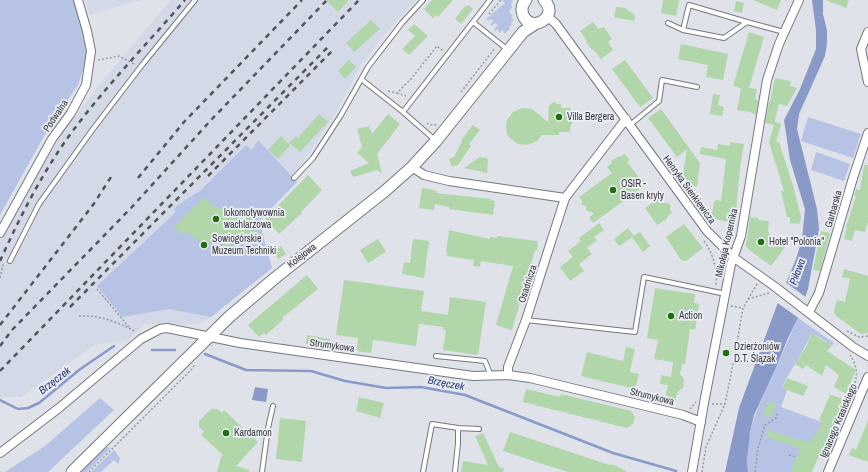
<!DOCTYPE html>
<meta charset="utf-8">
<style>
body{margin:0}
canvas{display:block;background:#dfe2e9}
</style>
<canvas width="868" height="472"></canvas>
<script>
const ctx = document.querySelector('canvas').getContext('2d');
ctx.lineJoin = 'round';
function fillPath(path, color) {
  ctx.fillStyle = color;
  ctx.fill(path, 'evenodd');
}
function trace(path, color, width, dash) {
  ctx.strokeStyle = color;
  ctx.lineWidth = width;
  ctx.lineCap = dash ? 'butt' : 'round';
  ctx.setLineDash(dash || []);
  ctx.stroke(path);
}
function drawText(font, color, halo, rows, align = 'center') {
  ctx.font = font + ' "Archivo Narrow",sans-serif';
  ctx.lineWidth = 3.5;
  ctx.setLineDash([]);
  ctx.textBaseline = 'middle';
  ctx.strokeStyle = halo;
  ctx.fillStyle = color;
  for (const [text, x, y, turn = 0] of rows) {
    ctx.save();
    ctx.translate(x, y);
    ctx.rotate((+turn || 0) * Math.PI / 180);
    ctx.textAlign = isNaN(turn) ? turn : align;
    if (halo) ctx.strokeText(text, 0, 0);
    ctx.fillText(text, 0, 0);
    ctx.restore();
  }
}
const built = new Path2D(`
 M85,0H141L90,15Z
 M167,0H416L383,36L360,66L337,111L299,168L304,173L297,182L259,221L272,268L211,317L199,324H145L127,341L95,345L21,397H4L0,399V241L61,135L103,80L170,1Z`);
const green = new Path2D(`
 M0,0H73L84,21L88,45L87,58L78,85L48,129L0,215Z
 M502,0H512L513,2L511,4L512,8L509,11L513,16L511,17L514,20L511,23L512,25L509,27L510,29L504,34L503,30L499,33L498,29L495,31L494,29L498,25L495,23L492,26L490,24L493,21L491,19L488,21L486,19L505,3Z
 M808,117L861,134L853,158L801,141Z
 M258,140L297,182L259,221L272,268L211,317L169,309L122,317L97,286L175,213L174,208L201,190L246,145L252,150Z
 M816,152L850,164L844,181L811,170Z
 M798,318L834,343L832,346C825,341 819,335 811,334C803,353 791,369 782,387L787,390L781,407L835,427L828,444L815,434L810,449L799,451L791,472H748C744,429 759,406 776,369C783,352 790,335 798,318Z
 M100,398L114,410L48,472H5L45,446Z
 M105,447L111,448L87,472H79Z
 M114,450L120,458L119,463H117L114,460L101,472H91Z`);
const water = new Path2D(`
 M812,0H823V14L827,31V44L825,56L799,114L797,129L817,209L819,229L808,289L798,318L787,340L776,368L754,415L750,432L747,459L748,472H725L739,408L777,305L796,259L802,239L805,209L790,160L784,120L800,89L816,49V30Z
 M255,387L268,389L266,402L252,400Z`);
const pier = new Path2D(`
 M784,281L807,298L800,319L776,302Z`);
const stream = new Path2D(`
 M152,350H175
 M205,354L246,370L311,371L345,381L386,388L421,387L465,395L613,453L676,471
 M0,400L18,409L28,408L39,403L79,370L114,346`);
const building = new Path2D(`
 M326,0H349L338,12Z
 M432,0H453L438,17L436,15L433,18L424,9Z
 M663,0H679L676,16L661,13Z
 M753,0H781L777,10Z
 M826,0H849L846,8Z
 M736,1L744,3L742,13L734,11Z
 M468,5L473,9L461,24L455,19L465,6L466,7Z
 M616,7L625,8L635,15L634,21L614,17Z
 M371,20L380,29L354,52L346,43Z
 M593,22L598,29L604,27L612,39L608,42L613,50L601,59L593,49L592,50L586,42L587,41L580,31Z
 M414,24L428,36L409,55L402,49L415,36L408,30Z
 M749,32L764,37L749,88L757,89L755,99L758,100L756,115L750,112L737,110L741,88L733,86Z
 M681,44L728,54L723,80L706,77L708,65L678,59Z
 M349,60L356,67L345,79L338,71Z
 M625,60L653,98L640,107L612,69Z
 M775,78L791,81L790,86L797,88L787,106L779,104L774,124L775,122L781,124L776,142H779L794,189L801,217L800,224L790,223V217H787L781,191H784L769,142L774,125L765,123L769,102H770Z
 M713,94L720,95L718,105L724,107L722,116L710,114Z
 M554,102L557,104H561V108H571L570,112H573L572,124H571L570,132H559V135H542L537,141L528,145L518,144L510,138L507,134L506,124L507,120L513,112L522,108L532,109L548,122L549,105Z
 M661,109L700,163L697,187L690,184L683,175L687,149L677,157L648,118Z
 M319,114L328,122L300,152L289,143L296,136L298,138Z
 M388,114L400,124L377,154L382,174L377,170L353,177L350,171L369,163L357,153L362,147L357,129L369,126L372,134Z
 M473,125L480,130L469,144L471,146L458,165L452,167L449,159L454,157L462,141L461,140Z
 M281,136L290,145L278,159L268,150Z
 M730,142L744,144L740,167L735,223L715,219L712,214L714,202L716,200L721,201L726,159L700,154L701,147L717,150L718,144L730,146Z
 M625,154L630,160L627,162L640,179L642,178L647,184L593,223L589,218L594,213L586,210V206L582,205V200L579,197L612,173L607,167L612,163L611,161L619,156L620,157Z
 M480,157L487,158L488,161L487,173L464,168Z
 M864,165H868V222L865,232L855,230L852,241L844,239L847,227H846L856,196H854L856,189L860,190Z
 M308,175L322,190L301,212L302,213L279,234L265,219Z
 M422,188L437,191L436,193L491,199L490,200L495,201L493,215L449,209V207L435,204L434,210L419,208Z
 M663,195L662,203H668L671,206L670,209L672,213L667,217V219L657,225L645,208Z
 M204,197L214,206L223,210L235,212L249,211L257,242L228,246L210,241L207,246L187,232L183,235L174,227Z
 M750,217L759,218L758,220L769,221L768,231L770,236L785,247L771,266L748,249L746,246Z
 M599,223L604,230L594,237L597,240L587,248L592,254L579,264L584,271L570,281L560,267L573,257L568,251L581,241L579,238Z
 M684,224L703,248L686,261L681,260L666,237Z
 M628,228L634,236L619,246L614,239Z
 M449,230L490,239V237L497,238V236L538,241L537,250H535L512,330L496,325L513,266L481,261L480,267L473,266L474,260L447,256V252H446Z
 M821,231L830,233L820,271L813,270Z
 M640,232L650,246L643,252L632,237Z
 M378,239L386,252L368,263L360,250Z
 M413,239L429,241L424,278L402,274L404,262L410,263Z
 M281,246L286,254L278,259L273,251Z
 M844,269L868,276V333L861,334L836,316L834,311L837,300L845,302L850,279L842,277Z
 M307,275L318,289L282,318L284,319L266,335L264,333L259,337L248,325Z
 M344,280L424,291L421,311L448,315L450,297L486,302L478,355L443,350L446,330H443L444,327L419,324L416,346L373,340L371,353L357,351L358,338L336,335Z
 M655,288L695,294L694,303L699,304L695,330L690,329L685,364H682L680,374L684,379L683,388L678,391L674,405L664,402L668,385L660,384L661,375L671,377L673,362L654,359L658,340L647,338Z
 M812,333L832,346L827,351L856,370L846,394L834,387L839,375L826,365L822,376L806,365L803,369L795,364L806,347Z
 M307,335L330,339L329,348L306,344Z
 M626,347L635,349L630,372L639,374L635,389L581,376L587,352L623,361Z
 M787,378L808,386L803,396L782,388Z
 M526,389L560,397L561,394L631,411L635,417L633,424L627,428L523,402Z
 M830,395H831L846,400L835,427H833L821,454L820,453L812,472H791L800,448L766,437L768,430L799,440L800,439L810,443L815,434H816L822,422L819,420Z
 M359,397L384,403L380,418L356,411Z
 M768,402L776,405L771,417L763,414Z
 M211,409H217L222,413L224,410L258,442L236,466L249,470V472H217L222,454L201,435L204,432L199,427V421Z
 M280,418L306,421L302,462L276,459Z
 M868,420V462L849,455L852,448L856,450Z
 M510,432L609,465L610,464L618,466L617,467L626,471V472H568L542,464L503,451Z
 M483,433L499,467L504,468L503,472H461L463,461L488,465L475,436Z`);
const path = new Path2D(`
 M489,14L501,0
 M98,60L119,56L134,64
 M388,91L397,93L411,79L437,46L442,50L443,49
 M461,92L495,48
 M397,93L406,96
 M427,123L430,125H437
 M704,241C714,255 717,269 716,285
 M0,278L3,264H4
 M97,289L129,327
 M748,299L769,293
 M731,306L743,308
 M79,316C99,315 119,322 136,332
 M847,331L859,337L868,336
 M849,398C856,381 861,372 850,355
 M712,404H725
 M690,409L696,402
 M831,441L837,426
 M789,455L796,457
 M89,472L193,368L194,365
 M702,472L706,447L725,404L736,349L743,308L757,284
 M755,472L758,448L765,425L776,418L778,412`);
const lane = new Path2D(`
 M473,22L508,50
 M668,23L683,30L724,38L747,22L784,32
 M683,30L689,5L747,22
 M361,79L403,112
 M630,125L659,101L662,80L697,87
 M435,140L403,112L490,0
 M294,178L313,158L341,115L368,67L402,23L423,0
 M10,261L39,204L93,129L142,65L195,0
 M526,320L635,332L644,277L726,294
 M436,356L485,361L491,376
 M458,428L479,429
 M262,472L268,428L273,406
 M423,472L432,424L458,428V443L455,472`);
const street = new Path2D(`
 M547,16L556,24L707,231L733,257L774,286L853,347L868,356
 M868,32L861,49L868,82
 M412,167L424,175L449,181L565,198L626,119
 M0,233L52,139L71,113L86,85L91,51L87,31L78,0
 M809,312L819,293L853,178L868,133
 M508,375V367L526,320L565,198
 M0,453L59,408L141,339L160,329L167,328L240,343L473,376L508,375L530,378L683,415L701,422
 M692,472L704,403L731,264L741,236L767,80L779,44L799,0
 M828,472L868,377`);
const secondary = new Path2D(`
 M526,0C522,4 521,9 523,15C530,34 561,17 544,0
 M72,472L229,317L275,278L385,191L412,167L436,141L523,32L535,24`);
const rail = new Path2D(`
 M208,176L333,50
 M138,178L184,122L302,0
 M0,261C20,217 41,175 69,136C104,88 146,45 185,0
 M70,307L328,47
 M0,325L93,205L111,177
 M0,346L12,330L131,208L212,119L327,0
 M0,371L359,0`);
const markers = [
 [559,117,4,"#236e0f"],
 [613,190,4,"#236e0f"],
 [216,219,4,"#236e0f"],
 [761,242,4,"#236e0f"],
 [204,245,4,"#236e0f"],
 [671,316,4,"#236e0f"],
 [726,353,4,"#236e0f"],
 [226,433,4,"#236e0f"]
];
const streetNames = [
 ["Podwalna",56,116,-56],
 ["Henryka Sienkiewicza",689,190,54],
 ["Garbarska",834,209,-74],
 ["Mikołaja Kopernika",727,243,-77],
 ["Kolejowa",302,256,-38],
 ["Osadnicza",528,284,-72],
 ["Strumykowa",332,346,8],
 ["Strumykowa",652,397,14],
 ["Ignacego Krasickiego",839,421,-67]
];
const poiNames = [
 ["Villa Bergera",567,117],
 ["OSIR -",621,184],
 ["Basen kryty",621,196],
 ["lokomotywownia",224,213],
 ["wachlarzowa",224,225],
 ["Sowiogórskie",212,239],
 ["Muzeum Techniki",212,251],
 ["Hotel \"Polonia\"",769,242],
 ["Action",679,316],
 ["Dzierżoniów",734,347],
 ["D.T. Ślązak",734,359],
 ["Kardamon",234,433]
];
const waterNames = [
 ["Piława",798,272,-70],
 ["Brzęczek",55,381,-38],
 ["Brzęczek",446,384,11]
];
fillPath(built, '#d4d9e8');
fillPath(green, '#b6c3e5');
fillPath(water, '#899ac9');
fillPath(pier, '#dfe2e9');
trace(stream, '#899ac9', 2.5);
fillPath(building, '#b1d6aa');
trace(lane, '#75787e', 6);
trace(street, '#75787e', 10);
trace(secondary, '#75787e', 13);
trace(path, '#989a9f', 1.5, [2, 2]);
trace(lane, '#fff', 4);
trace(street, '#fff', 8);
trace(secondary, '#fff', 11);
trace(rail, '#535458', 2.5, [5, 5]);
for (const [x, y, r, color] of markers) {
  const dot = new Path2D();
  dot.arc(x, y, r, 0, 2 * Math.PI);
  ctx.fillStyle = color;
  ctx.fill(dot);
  trace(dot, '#eceff6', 1.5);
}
drawText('10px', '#38393c', '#eceff6', streetNames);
drawText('10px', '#38393c', '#eceff6', poiNames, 'left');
drawText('italic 11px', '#273670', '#eceff6', waterNames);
</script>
